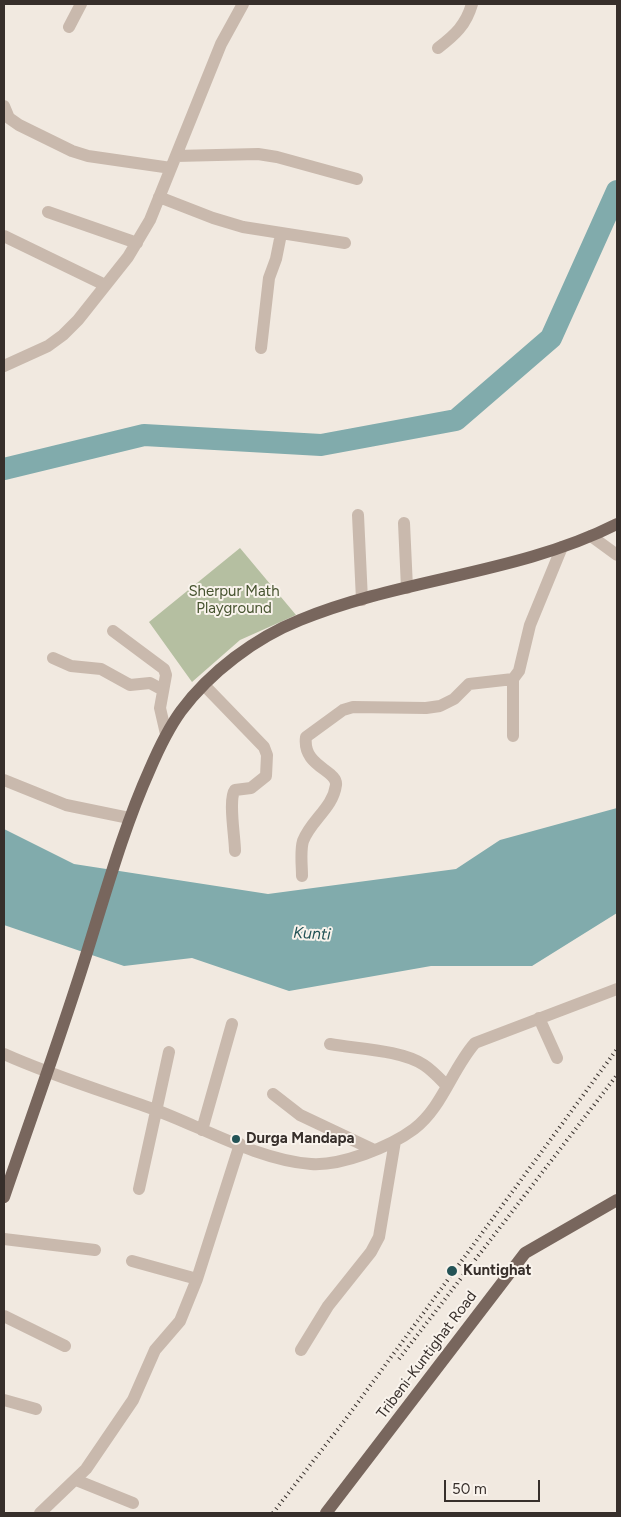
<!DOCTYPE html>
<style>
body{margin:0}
#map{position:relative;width:621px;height:1517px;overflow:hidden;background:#f1e9e0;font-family:Figtree,sans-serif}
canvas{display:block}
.frame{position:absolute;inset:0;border:5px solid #372f2b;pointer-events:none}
.scale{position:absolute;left:444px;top:1480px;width:96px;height:22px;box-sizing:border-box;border:2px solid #372f2b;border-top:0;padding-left:6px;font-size:15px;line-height:18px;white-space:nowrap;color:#372f2b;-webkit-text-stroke:4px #f9f3ec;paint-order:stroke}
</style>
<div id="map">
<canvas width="621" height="1517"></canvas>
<div class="frame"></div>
<div class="scale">50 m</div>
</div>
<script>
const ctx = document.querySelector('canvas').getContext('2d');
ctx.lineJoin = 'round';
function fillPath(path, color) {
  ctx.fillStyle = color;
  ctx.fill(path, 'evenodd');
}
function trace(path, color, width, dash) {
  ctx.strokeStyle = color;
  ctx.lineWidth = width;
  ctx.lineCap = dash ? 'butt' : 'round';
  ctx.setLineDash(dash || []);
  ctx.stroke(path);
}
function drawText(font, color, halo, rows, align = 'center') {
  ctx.font = font + ' Figtree,sans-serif';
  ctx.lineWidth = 4;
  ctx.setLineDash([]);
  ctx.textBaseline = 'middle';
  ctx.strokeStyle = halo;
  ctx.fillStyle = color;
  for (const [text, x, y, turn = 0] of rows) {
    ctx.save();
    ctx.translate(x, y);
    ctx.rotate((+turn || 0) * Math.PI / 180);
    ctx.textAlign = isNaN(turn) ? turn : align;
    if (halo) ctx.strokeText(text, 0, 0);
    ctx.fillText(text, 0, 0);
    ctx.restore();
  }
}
const green = new Path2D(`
 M240,548L296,615L240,640L192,682L149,622Z`);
const water = new Path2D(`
 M617,808V913L532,966H431L289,991L192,958L124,966L4,925V829L74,864L268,894L456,869L500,840Z`);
const river = new Path2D(`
 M4,469L144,435L321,445L456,420L551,338L617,191`);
const minor = new Path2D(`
 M69,27L81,4
 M438,48C455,35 466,25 472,4
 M4,106L9,118L19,125L72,151L88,156L171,168
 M176,156L258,154L277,157L357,179
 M159,197L213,218L243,227L345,243
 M48,212L137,243
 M4,236L105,285
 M261,348L269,278L276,259L281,234
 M4,366L48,346L63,335L78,320L128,257L150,220L221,44L243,4
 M358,515L362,600
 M404,523L407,588
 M591,536L617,555
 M113,631L164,669L166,675L160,708L166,734
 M53,658L71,666L101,669L130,685L150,683L163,690
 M513,679V736
 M204,685L264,747L267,755L266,776L251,788L235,790C228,799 235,837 235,851
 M4,780L66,805L129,818
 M302,876C302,865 300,851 303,841C311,820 333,808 336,785C338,770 302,767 306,737L343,710L353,707L426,708L440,706L454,699L469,684L513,679L519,671L530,625L562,547
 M539,1018L557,1058
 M330,1044C358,1049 401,1050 424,1065C433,1071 440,1079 447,1086
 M4,1054C53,1076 103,1091 153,1109C202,1127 258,1160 311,1164C341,1166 390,1147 414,1129C442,1108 452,1069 475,1043L617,989
 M273,1094L300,1115L374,1150
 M202,1130L232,1024
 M139,1189L169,1052
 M4,1239L95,1250
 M132,1261L197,1279
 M4,1316L65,1346
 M301,1350L328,1306L371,1252L379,1237L395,1141
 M4,1400L36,1409
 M76,1480L133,1503
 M40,1513L86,1469L133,1400L155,1350L180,1321L197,1279L240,1144`);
const major = new Path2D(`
 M4,1197C32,1115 62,1033 88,949C107,888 124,827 150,769C159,748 168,729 181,711C210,672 255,638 300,620C402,578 518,574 617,524
 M326,1513L525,1253L617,1200`);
const rail = new Path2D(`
 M399,1359L617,1075
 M273,1513L345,1420L617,1049`);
const markers = [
 [236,1139,5,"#235356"],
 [452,1271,6,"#235356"]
];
const parkNames = [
 ["Sherpur Math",234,592],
 ["Playground",234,609]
];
const poiNames = [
 ["Durga Mandapa",246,1139],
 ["Kuntighat",463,1271]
];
const streetNames = [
 ["Tribeni-Kuntighat Road",427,1355,-53]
];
const waterNames = [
 ["Kunti",312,934,3]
];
fillPath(green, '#b5bfa1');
fillPath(water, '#81abac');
trace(river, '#81abac', 22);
trace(minor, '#c9b9ad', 12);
trace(major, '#78665d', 12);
trace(rail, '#372f2b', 4, [1, 4]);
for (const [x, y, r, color] of markers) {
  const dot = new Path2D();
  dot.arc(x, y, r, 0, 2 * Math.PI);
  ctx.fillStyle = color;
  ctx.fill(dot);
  trace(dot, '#f9f3ec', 2);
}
drawText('15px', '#475430', '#f9f3ec', parkNames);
drawText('bold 15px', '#372f2b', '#f9f3ec', poiNames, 'left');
drawText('15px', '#372f2b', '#f9f3ec', streetNames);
drawText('italic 16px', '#235356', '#f9f3ec', waterNames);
</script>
